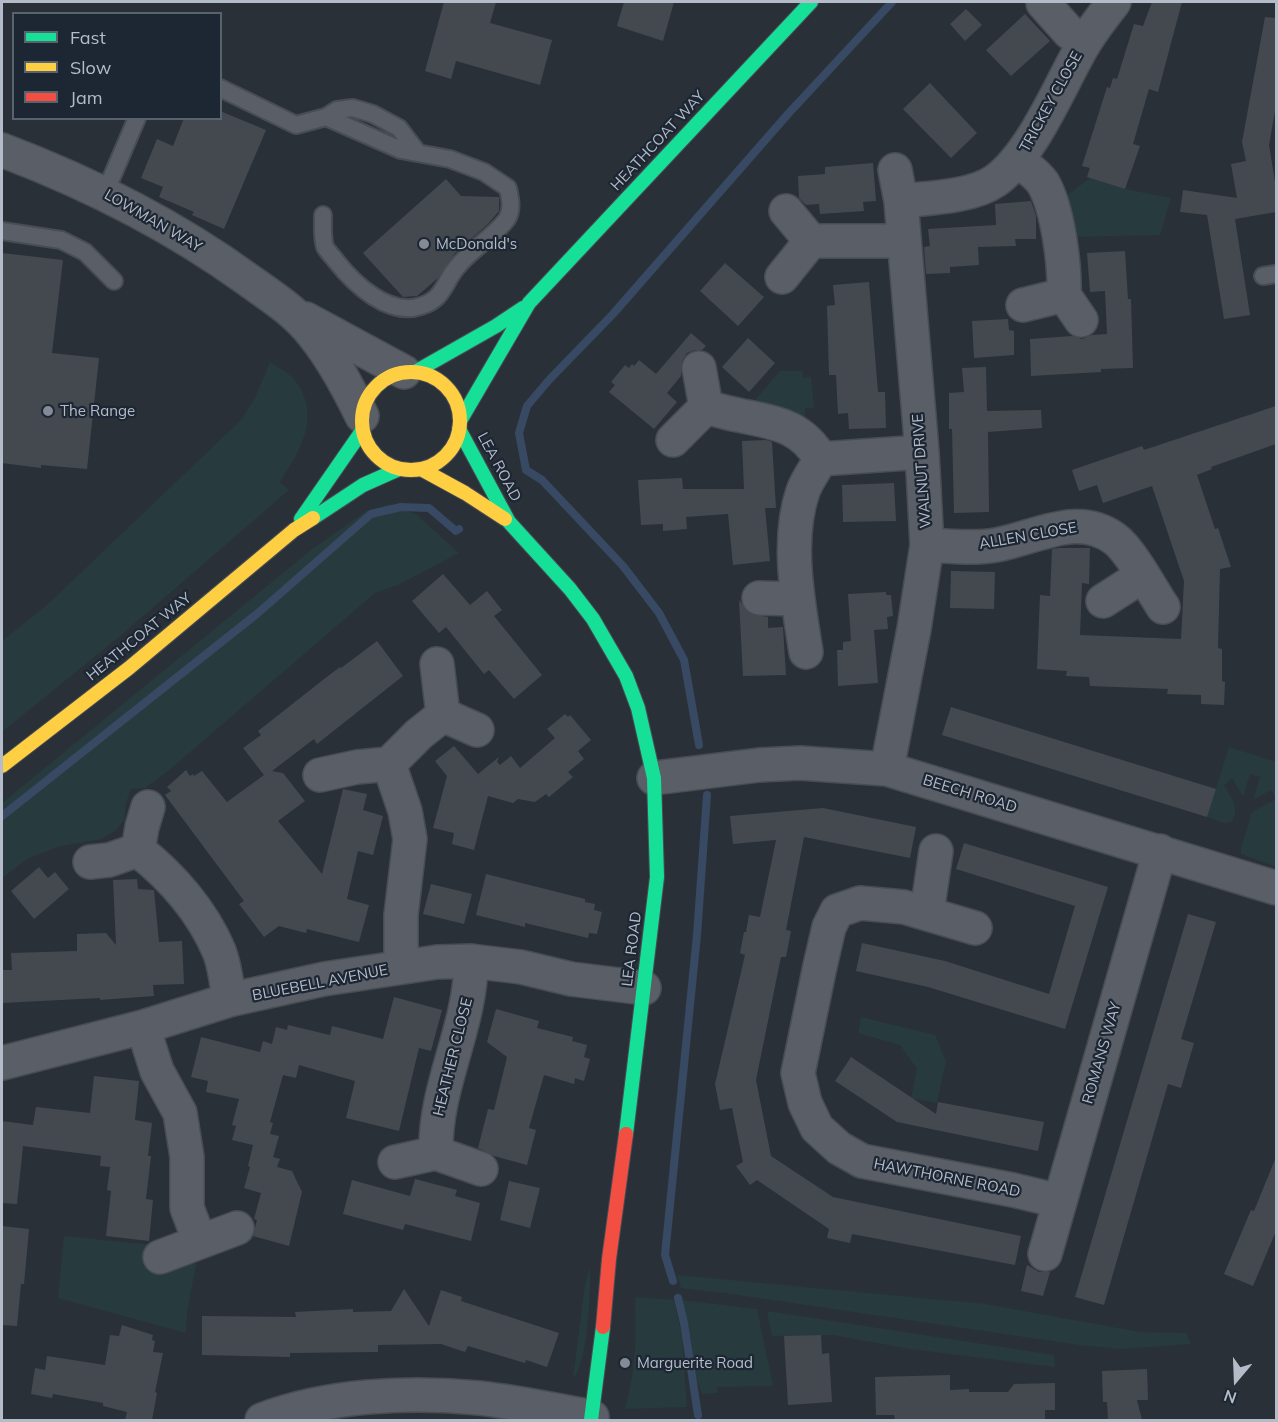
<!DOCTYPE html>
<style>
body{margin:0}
#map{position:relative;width:1278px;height:1422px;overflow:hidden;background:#2a3038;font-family:Mulish,sans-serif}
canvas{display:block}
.frame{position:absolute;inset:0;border:3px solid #b4bcc9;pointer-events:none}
.legend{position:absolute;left:12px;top:12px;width:210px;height:108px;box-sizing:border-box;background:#1d2633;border:2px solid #59626f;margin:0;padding:8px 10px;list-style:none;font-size:18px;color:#b4bcc9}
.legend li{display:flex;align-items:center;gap:12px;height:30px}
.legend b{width:30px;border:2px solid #59626f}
.north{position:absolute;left:1206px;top:1350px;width:60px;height:60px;-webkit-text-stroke:4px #1d2633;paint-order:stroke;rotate:199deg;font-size:16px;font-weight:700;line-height:24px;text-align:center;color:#b4bcc9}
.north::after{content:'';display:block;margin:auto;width:21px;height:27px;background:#b4bcc9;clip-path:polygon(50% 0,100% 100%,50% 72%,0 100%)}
</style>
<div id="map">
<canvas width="1278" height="1422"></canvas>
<div class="frame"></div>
<ul class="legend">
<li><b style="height:8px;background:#16e098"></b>Fast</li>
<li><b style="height:8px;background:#ffcf43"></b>Slow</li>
<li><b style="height:8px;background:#f24e42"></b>Jam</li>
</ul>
<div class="north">N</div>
</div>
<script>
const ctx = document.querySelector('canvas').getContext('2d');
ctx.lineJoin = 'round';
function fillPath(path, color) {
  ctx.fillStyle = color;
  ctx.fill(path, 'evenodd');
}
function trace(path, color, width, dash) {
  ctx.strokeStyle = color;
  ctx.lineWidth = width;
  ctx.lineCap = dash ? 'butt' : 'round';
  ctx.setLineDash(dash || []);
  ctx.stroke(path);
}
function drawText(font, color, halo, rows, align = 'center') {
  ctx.font = font + ' Mulish,sans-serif';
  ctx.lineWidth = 4.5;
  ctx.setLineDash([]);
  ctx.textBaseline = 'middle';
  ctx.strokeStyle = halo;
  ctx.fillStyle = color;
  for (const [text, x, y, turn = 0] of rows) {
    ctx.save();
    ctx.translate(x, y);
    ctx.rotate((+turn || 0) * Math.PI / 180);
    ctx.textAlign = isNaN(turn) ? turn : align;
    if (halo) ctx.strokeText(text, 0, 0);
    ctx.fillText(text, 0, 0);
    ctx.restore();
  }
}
const green = new Path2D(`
 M1090,178L1125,189L1171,198L1160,235L1072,237L1062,199Z
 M270,362C277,367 287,372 293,378C323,414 301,449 280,482L289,490L119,637L2,732V641L47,605L242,419L255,398Z
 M780,371H802L803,378L811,377L814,408H805L806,427L750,406Z
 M390,504L417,515L459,553L398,585L375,593L168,771L145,788L131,789L126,803L124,820L116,830L101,839L61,846L27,859L2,878V803L311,550L366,511Z
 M1229,747L1276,762V867L1241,854V848L1252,812L1276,799L1271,790L1253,800L1260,777L1250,774L1243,797L1232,778L1224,785C1231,798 1241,808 1231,822L1224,823L1207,817Z
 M861,1017L935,1035L946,1061L937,1103L911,1098L917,1069L900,1045L858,1033Z
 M64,1236L153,1245L192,1256L196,1265L187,1312L186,1333L58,1298Z
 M590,1267C591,1287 588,1366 573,1378L585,1285Z
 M677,1275L985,1304L1140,1332L1186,1333L1191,1344L1122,1349L1079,1345L731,1294L681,1288Z
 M636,1297L674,1300L682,1336L687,1407L625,1409C635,1373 637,1339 635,1302Z
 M681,1300L757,1309L773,1386L717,1387V1393L702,1394C690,1364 692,1330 681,1300Z
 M767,1311L1054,1355L1055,1367L910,1349L833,1335L772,1336Z`);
const stream = new Path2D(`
 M699,745L684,660L659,613L623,566L542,480L526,470L519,433L527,406L549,380L613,314L788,114L892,2
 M2,816L258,613L371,514L401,507L429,508L456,531L459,529
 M673,1281L665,1255L697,935L707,795
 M678,1298L684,1323L698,1415`);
const building = new Path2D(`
 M444,2H496L490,23L552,40L540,85L456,61L451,79L425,71Z
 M624,2H674L663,41L617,26Z
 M1152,2H1182L1158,92L1149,89L1133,144L1140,146L1125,189L1087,177L1090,168L1082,166L1107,87L1110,88L1113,78L1117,79L1134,24L1143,26Z
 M966,9L982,25L965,41L950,24Z
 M1025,14L1050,41L1011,76L986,50Z
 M1265,17L1276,18V105L1269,145L1276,188V212L1235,219L1250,315L1224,319L1207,215L1180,212L1183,190L1237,198L1231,164L1246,161L1242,142Z
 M930,83L977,133L951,158L903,109Z
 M220,111L266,130L224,229L192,215L194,212L159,197L163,187L141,178L157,139L173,146L184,118H220Z
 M873,163L876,201L863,202L864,211L820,214L819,204L806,205L799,198L798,176L825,174V167Z
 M446,179L461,196L499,197V211L488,224L455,253L438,278L417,296L403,297L363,253Z
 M1031,201L1036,216V239H1015L1016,246L978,247L979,265L950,267V273L926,274L924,247L930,246L928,229L996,225L995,204Z
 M1125,251L1128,299H1131L1133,368L1101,369V372L1031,376L1030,339L1072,336L1082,339L1092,335L1107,334L1105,291L1090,292L1087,253Z
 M2,253L63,260L52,353L99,358L87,469L41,465V468L2,463Z
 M725,263L764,297L738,326L700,291Z
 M869,282L878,392H885L886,428L849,429L848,413L838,414L836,375H829L827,306L835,305L833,285Z
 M1008,319L1009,330L1014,331V355L974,358L972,321Z
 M691,333L706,346L702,350H695L687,353L682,361L681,376L667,393L677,402L654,429L609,392L615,385L611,382L625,365L629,368L632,364L634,366L639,360L656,374Z
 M748,338L775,363L749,392L722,367Z
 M986,367L987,411L1041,410L1042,428L988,432L989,512L954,513L952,429H949V393L964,392L962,368Z
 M1276,406V444L1211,467L1212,469L1197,475L1215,529L1218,528L1231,567L1220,569L1218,648L1222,649V681L1225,682L1224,705L1201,704V695L1167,694L1168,689L1090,686L1089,677L1066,676L1067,671L1037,669L1040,595L1050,596L1052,549L1059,548H1090L1089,584L1082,583L1080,635L1181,639L1184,581L1152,486L1103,503L1097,485L1079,491L1072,470L1142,446L1144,450Z
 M766,440L772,442L776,508H765L770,561L733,565L728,514L686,517L687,529L663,531V524L641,525L638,480L682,478L683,489H744L742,441Z
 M894,483L896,521L843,522L842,485Z
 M951,571L995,572L994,609L950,608Z
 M443,574L470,605L487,591L502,610L494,616L542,675L514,699L489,670L484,674L446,627L439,633L412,601Z
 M886,592V595H891L893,616L887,617L888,629L874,630L878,683L838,686L837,650H843V642L851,641L848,594Z
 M739,600L750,614L768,617V628L783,627L786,675L743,676Z
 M377,641L403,676L317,744L314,739L272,771L283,773L305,801L278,821L322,874L343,789L367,794L363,810L383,816L373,855L358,851L347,899L369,905L359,942L307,929L306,933L279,926L264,937L239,904L244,901L165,795L171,791L167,787L186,770L190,776L193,774L194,776L202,771L227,802L264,775L243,748L261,735L258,731L328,676L340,667L341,668Z
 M951,707L1216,789L1207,817L942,735Z
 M565,714L568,717L570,715L591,740L578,751L584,759L568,772L573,777L549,797L546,794L535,802L518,799L513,803L488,796L474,850L452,844L454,833L433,828L447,776L435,761L454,746L478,774L499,757L497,762L500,765L511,756L520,768L555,738L547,729Z
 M823,808L916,827L910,858L804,837L786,930L791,931L786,957H781L756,1080L771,1156L833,1197L1021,1236L1015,1265L852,1234L850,1243L827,1238L829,1229L757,1180L750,1185L736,1166L743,1162L732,1108L720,1110L715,1084L745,955L740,953L744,932H746L749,915L760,917L776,840L733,844L730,816Z
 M964,843L1108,887L1065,1029L928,987L856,971L862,943L945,961L1049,994L1075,906L956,869Z
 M39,867L48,878L55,872L69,889L34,919L11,891Z
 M486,874L585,899V902L595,904L594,910L602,912L597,934L589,933L588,938L525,923V927L476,915Z
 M137,879L138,889L154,890L159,942L182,941L184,984L153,985L154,996L100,1000V998L2,1003V970H12L11,953L77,951V934L106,933L116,945L113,880Z
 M431,884L472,894L464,924L423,914Z
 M1188,914L1216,922L1181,1039L1194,1043L1181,1088L1168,1084L1104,1305L1075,1297Z
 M394,997L442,1010L431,1051L419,1048L399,1131L346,1118L355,1081L299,1065L296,1078L283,1075L270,1122L273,1123L270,1134L279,1136L273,1157L280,1159L277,1167L292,1171L302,1192L289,1246L253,1236L257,1220L254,1219L261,1193L244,1188L250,1167L248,1166L253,1145L232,1140L236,1126L232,1125L239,1099L206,1092L208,1081L191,1077L201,1037L260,1052L263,1041L272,1044L276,1027L287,1030L288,1025L330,1035L332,1026L383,1039Z
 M496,1009L539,1021L537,1028L573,1037L572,1041L587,1045L584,1057L590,1059L584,1081L575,1078L574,1084L544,1075L529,1128L536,1130L527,1165L494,1156L478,1148L488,1109L494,1110L507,1057L487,1042Z
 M851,1057L936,1114L938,1102L1044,1122L1038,1151L897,1122L835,1081Z
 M94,1076L139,1081L135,1120L152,1123L148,1156H151L146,1199L153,1200L149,1241L106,1236L111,1191L107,1190L110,1167L100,1166L101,1156L23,1146L17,1204L2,1203V1121L33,1125L36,1107L90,1113Z
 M1276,1157V1231L1253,1286L1224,1274L1251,1210L1254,1211Z
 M415,1179L457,1190L455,1196L480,1203L471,1241L405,1224L403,1230L343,1214L352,1180L410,1196Z
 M509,1181L540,1188L530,1228L500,1220Z
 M2,1226L29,1229L24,1284H21L17,1326L2,1325Z
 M1027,1265L1039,1272H1050L1043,1296L1021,1291Z
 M404,1289L429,1326L441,1290L462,1297L461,1301L559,1333L547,1367L526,1360L525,1363L468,1346L465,1352L441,1344L378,1345V1352L290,1353V1357L202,1355V1316L296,1317L295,1312L353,1309V1312L391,1311Z
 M122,1325L153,1335L152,1340L155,1341L153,1352L163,1353L155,1392L157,1393L152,1420H125L127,1412L103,1406V1403L53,1394L52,1398L31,1394L35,1368L45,1370L47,1356L105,1365L110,1335L119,1336Z
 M821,1335L822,1354L829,1353L832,1402L788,1405L784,1336Z
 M1147,1369L1148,1400H1137L1142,1420H1108L1107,1402H1103L1102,1371Z
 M950,1375V1390L969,1389V1392H1008L1014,1384L1055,1383V1410H1045V1420H895L894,1415H876L875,1377Z`);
const lane = new Path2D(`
 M220,88L296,125L326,117L337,110L353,108L373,114L399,128L418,153
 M105,193L137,118
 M323,215C323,225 322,237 325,247C328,252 333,257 336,261C354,284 389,317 421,306C444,299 444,282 457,267C471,249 494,237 507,219C513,209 510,198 508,188L484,172L450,159L401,150L326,117
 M2,231L61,240L85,252L114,281
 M1263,276L1276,274`);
const street = new Path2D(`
 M1043,3L1069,32L1084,43
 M2,150C89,183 171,224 247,279C268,294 290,308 307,327C330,353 347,385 362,416
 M1018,160C1026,167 1037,174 1043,183C1058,209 1065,265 1064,295
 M901,201C928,198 972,197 995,181C1032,155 1059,87 1082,47C1091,31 1103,16 1114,2
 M786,211L811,241
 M811,241H904
 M782,277L811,241
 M1023,305L1064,295L1081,320
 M306,319L404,372
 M699,368L706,407
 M673,440L706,407C717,410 727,413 738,415C774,423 800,424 821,459L922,452
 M927,545C949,546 974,549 996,545C1036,538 1077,511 1115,539C1131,551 1151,589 1163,607
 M759,598L798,599
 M1103,601L1142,576
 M806,652C798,601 786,541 803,491C807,480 815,469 821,459
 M437,664L443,715
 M389,764L405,811L410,839L401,915V967
 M887,769L914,629L927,545L922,452L901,201L895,170
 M320,775L357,767L389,764L419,734L443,715L477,730
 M654,778L759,765L800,763L887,769L1276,888
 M138,850C171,876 202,911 219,951C225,966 227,984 229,1000
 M138,850L142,827L148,807
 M90,862L109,860L138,850
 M927,912L936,851
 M975,928L904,907L860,903L837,911L829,927L820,966L798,1073L805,1103L817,1128L839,1148L862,1161L1013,1190L1059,1201
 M471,961C471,1027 434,1087 436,1153L481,1169
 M143,1027L157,1071L180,1113L187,1157V1208L200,1242
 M2,1063L143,1027L229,1000L324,979L437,962L471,961L521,967L571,979L644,988
 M395,1162L436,1153
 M1045,1254L1160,851
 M160,1257L237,1228
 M262,1420C327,1395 409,1391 479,1398C516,1402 554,1410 592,1417`);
const fast = new Path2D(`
 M415,372L496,326L523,308
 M460,421L529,303L811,2
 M459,429L509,522L570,589L593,619L626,676L638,708L654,778L657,877L626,1134
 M313,518L363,485L399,469
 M301,519L362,431
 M591,1420L603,1327`);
const slow = new Path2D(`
 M362 421a49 49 0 1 1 98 0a49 49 0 1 1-98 0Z
 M421,469L465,493L505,519
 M2,766L129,668L294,530L313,518`);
const jam = new Path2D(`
 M603,1327L609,1259L626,1134`);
const markers = [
 [424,244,6,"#848b96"],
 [48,411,6,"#848b96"],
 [625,1363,6,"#848b96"]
];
const streetNames = [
 ["TRICKEY CLOSE",1051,102,-61],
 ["HEATHCOAT WAY",658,141,-47],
 ["LOWMAN WAY",153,221,30],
 ["LEA ROAD",499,467,62],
 ["WALNUT DRIVE",922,471,-94],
 ["ALLEN CLOSE",1028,536,-10],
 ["HEATHCOAT WAY",139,637,-39],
 ["BEECH ROAD",970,794,17],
 ["LEA ROAD",632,949,-83],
 ["BLUEBELL AVENUE",320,983,-11],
 ["ROMANS WAY",1102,1053,-74],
 ["HEATHER CLOSE",453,1057,-76],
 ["HAWTHORNE ROAD",947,1178,11]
];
const poiNames = [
 ["McDonald's",436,244],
 ["The Range",60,411],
 ["Marguerite Road",637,1363]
];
fillPath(green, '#273a3e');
trace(stream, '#384963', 8);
fillPath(building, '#444950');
trace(lane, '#484c53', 20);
trace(street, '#484c53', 36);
trace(fast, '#484c53', 16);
trace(slow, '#484c53', 16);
trace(jam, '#484c53', 16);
trace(lane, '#5a5e66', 16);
trace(street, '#5a5e66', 33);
trace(fast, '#16e098', 14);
trace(slow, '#ffcf43', 14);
trace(jam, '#f24e42', 14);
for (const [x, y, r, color] of markers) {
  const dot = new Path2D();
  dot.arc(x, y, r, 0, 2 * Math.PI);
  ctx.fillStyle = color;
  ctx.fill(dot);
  trace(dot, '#1d2633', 2);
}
drawText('15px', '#b4bcc9', '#1d2633', streetNames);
drawText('15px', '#b4bcc9', '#1d2633', poiNames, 'left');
</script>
